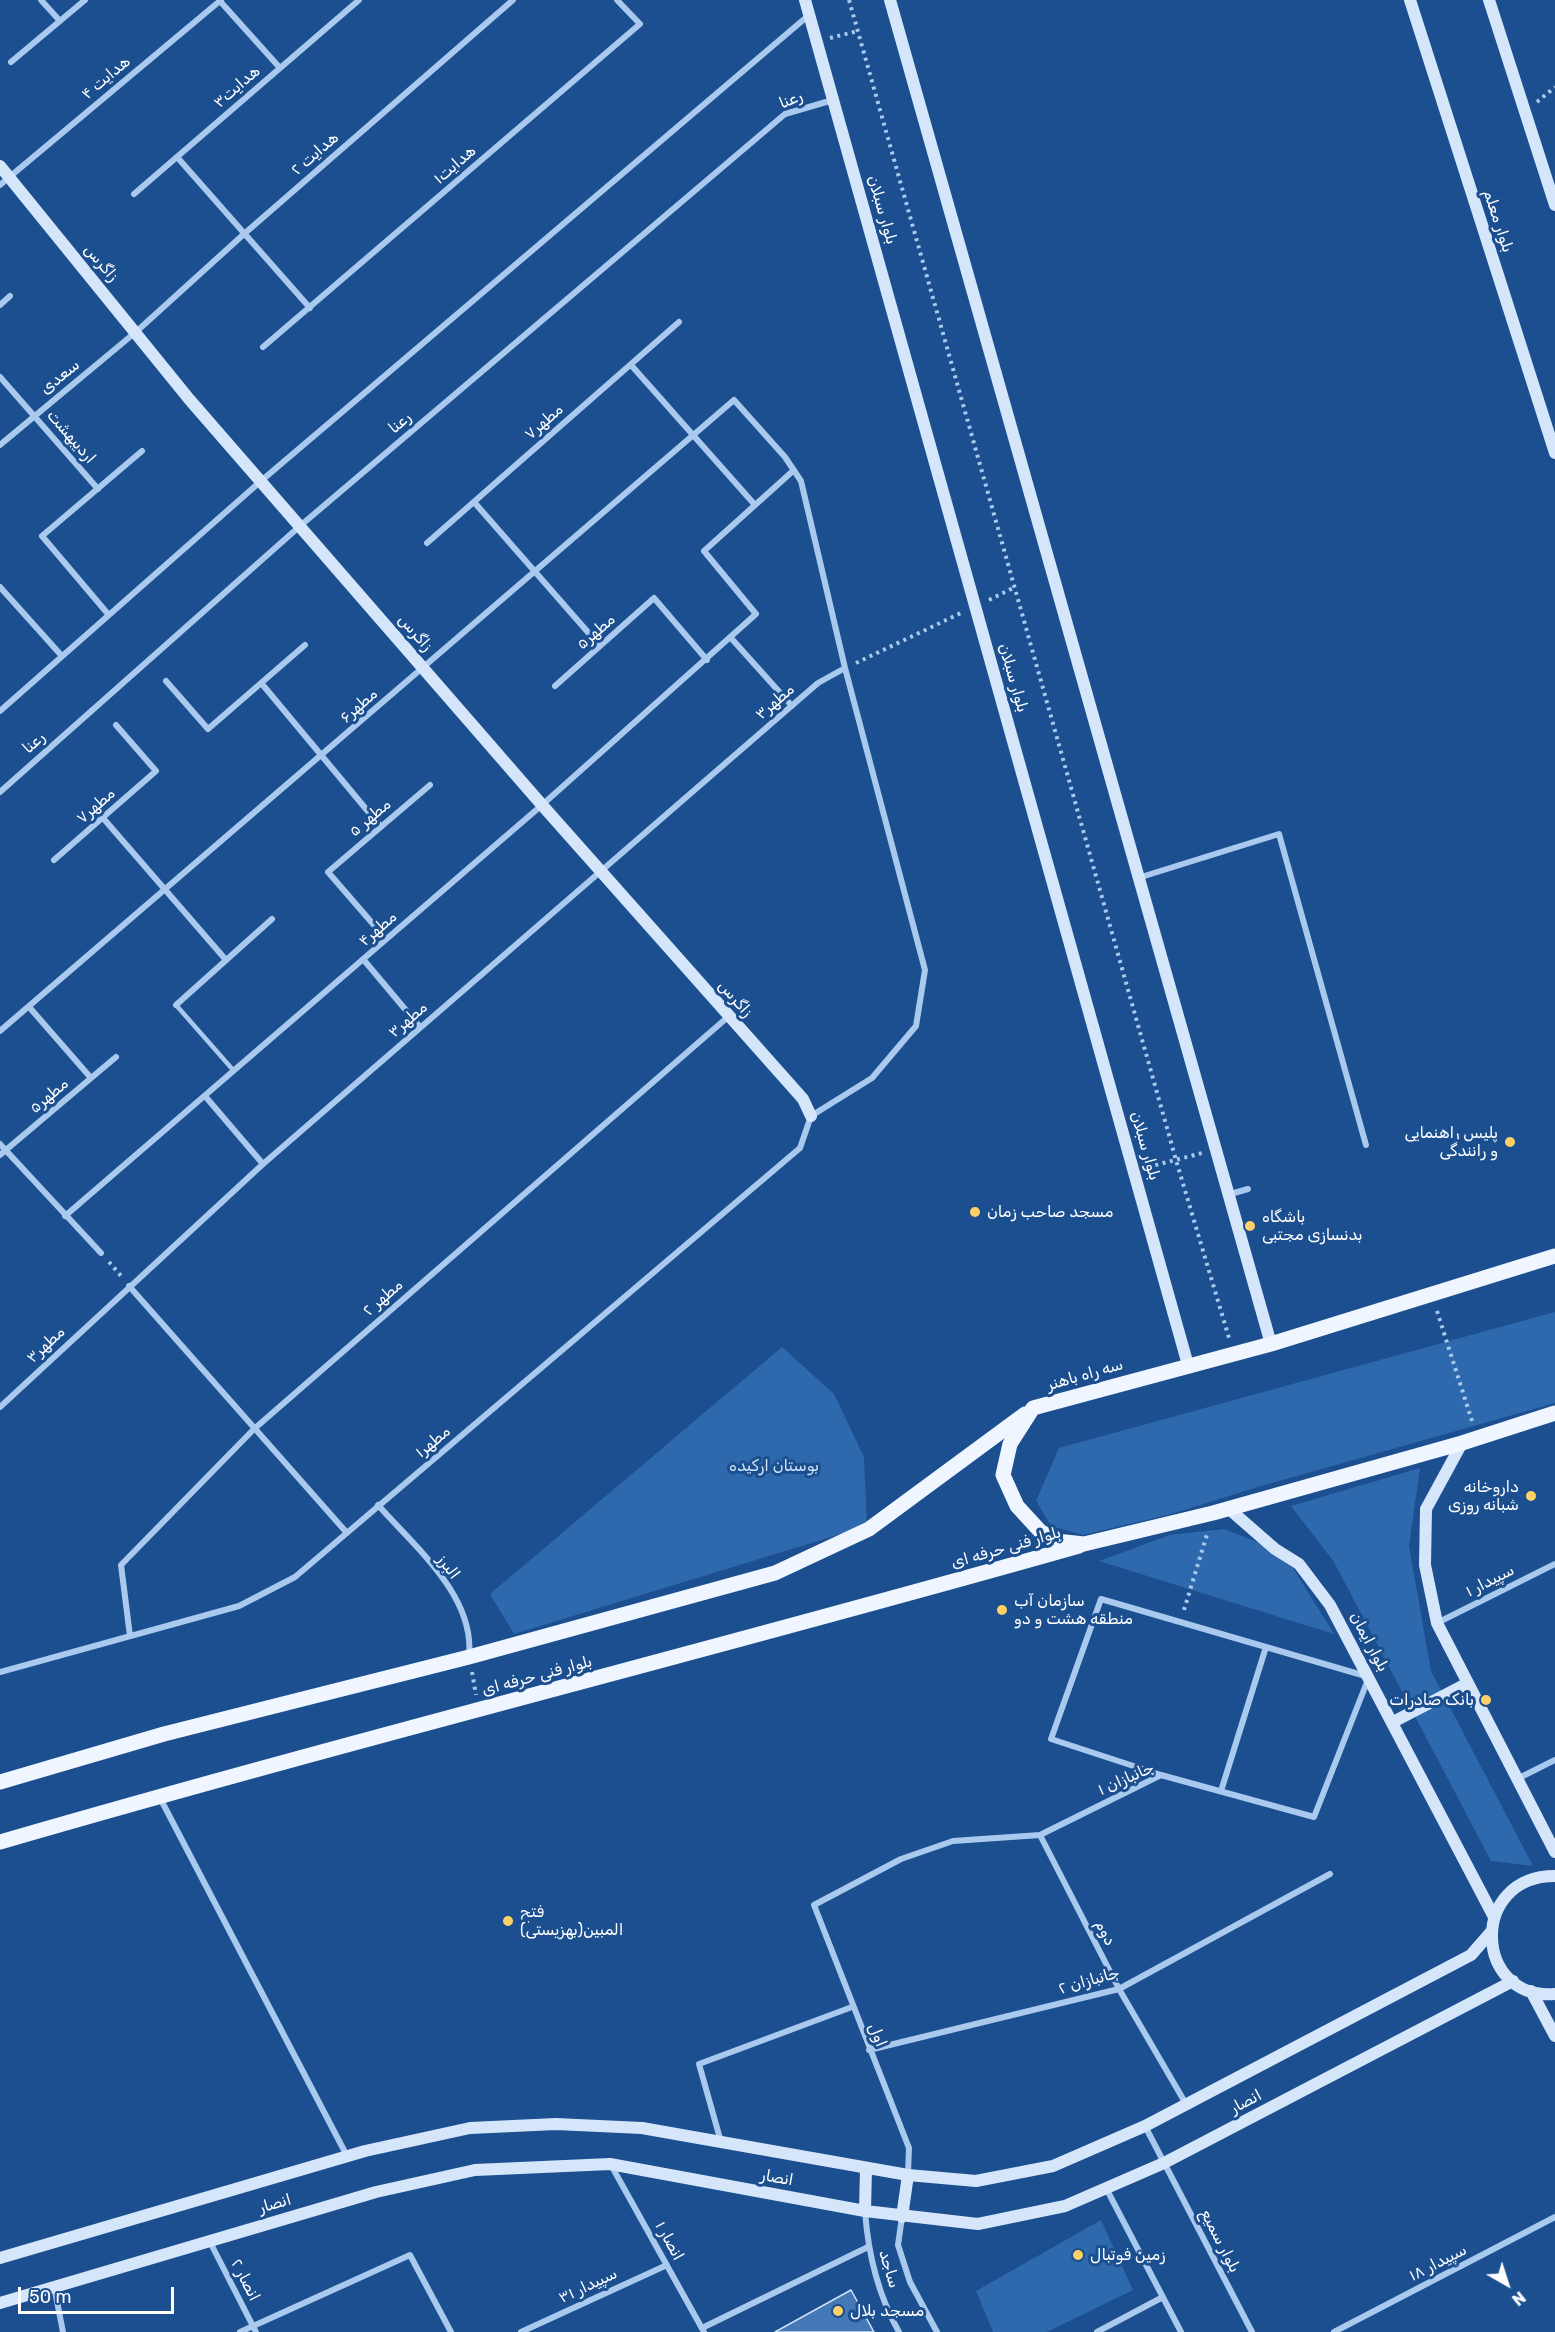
<!DOCTYPE html>
<meta charset="utf-8">
<style>
body{margin:0}
#map{position:relative;width:1555px;height:2332px;overflow:hidden;background:#1b4f8f;font-family:Rubik,sans-serif}
canvas{display:block}
.north{position:absolute;left:1477px;top:2254px;width:60px;height:60px;-webkit-text-stroke:4px #1b4f8f;paint-order:stroke;rotate:141deg;font-size:16px;font-weight:700;line-height:24px;text-align:center;color:#fff}
.north::after{content:'';display:block;margin:auto;width:21px;height:27px;background:#fff;clip-path:polygon(50% 0,100% 100%,50% 72%,0 100%)}
.scale{position:absolute;left:18px;top:2287px;width:156px;height:27px;box-sizing:border-box;border:3px solid #fff;border-top:0;padding-left:8px;font-size:18px;line-height:21px;white-space:nowrap;color:#fff;-webkit-text-stroke:4px #1b4f8f;paint-order:stroke}
</style>
<div id="map">
<canvas width="1555" height="2332"></canvas>
<div class="north">N</div>
<div class="scale">50 m</div>
</div>
<script>
const ctx = document.querySelector('canvas').getContext('2d');
ctx.lineJoin = 'round';
function fillPath(path, color) {
  ctx.fillStyle = color;
  ctx.fill(path, 'evenodd');
}
function trace(path, color, width, dash) {
  ctx.strokeStyle = color;
  ctx.lineWidth = width;
  ctx.lineCap = dash ? 'butt' : 'round';
  ctx.setLineDash(dash || []);
  ctx.stroke(path);
}
function drawText(font, color, halo, rows, align = 'center') {
  ctx.font = font + ' Rubik,Vazirmatn,sans-serif';
  ctx.lineWidth = 6;
  ctx.setLineDash([]);
  ctx.textBaseline = 'middle';
  ctx.strokeStyle = halo;
  ctx.fillStyle = color;
  for (const [text, x, y, turn = 0] of rows) {
    ctx.save();
    ctx.translate(x, y);
    ctx.rotate((+turn || 0) * Math.PI / 180);
    ctx.textAlign = isNaN(turn) ? turn : align;
    if (halo) ctx.strokeText(text, 0, 0);
    ctx.fillText(text, 0, 0);
    ctx.restore();
  }
}
const green = new Path2D(`
 M1555,1312V1403L1258,1487L1171,1514L1083,1535L1051,1526L1036,1501L1059,1448Z
 M782,1347L834,1394L864,1457L867,1526L514,1634L490,1594Z
 M1420,1468L1409,1546L1431,1671L1533,1866L1491,1861L1334,1562L1291,1506Z
 M1224,1529L1260,1543L1293,1568L1334,1634L1099,1561L1170,1535Z
 M1101,2220L1133,2290L1047,2332H993L976,2291Z`);
const building = new Path2D(`
 M851,2290L874,2332H775Z`);
const path = new Path2D(`
 M849,0L1176,1160L1229,1338
 M830,38L858,31
 M1537,102L1555,87
 M989,600L1015,587
 M856,663L963,612
 M1148,1167L1202,1153
 M109,1262L122,1277
 M1437,1311L1472,1421
 M1184,1610L1208,1531
 M472,1672L476,1695`);
const lane = new Path2D(`
 M176,1005L234,1071`);
const street = new Path2D(`
 M41,0L60,21
 M219,0L280,68
 M11,62L85,0
 M177,157L310,308
 M0,185L221,0
 M134,194L359,0
 M0,305L10,296
 M263,347L640,24L617,0
 M631,365L755,505
 M0,377L98,489
 M0,445L137,331L244,234L513,0
 M474,502L600,646
 M427,543L679,322
 M0,587L61,655
 M108,614L42,536L142,451
 M731,638L792,706
 M166,681L208,729L305,645
 M262,684L381,827
 M555,686L654,598L707,660
 M0,711L261,481L809,15
 M0,792L300,526L785,114L833,100
 M103,818L226,960
 M54,860L156,771L116,725
 M1138,878L1279,834L1366,1145
 M386,939L328,872L430,785
 M363,959L420,1027
 M176,1005L272,919
 M30,1008L91,1078
 M0,1031L734,400L785,457L801,481L845,668L925,970L916,1026L872,1078L811,1116L800,1148L295,1577L239,1606L0,1672
 M205,1096L263,1164
 M0,1144L101,1253
 M0,1155L116,1057
 M1227,1195L1248,1189
 M65,1216L542,805L756,614L704,551L794,470
 M129,1286L347,1533
 M0,1407L263,1164L818,683L845,668
 M378,1505C415,1547 475,1596 469,1656
 M1437,1623L1555,1564
 M130,1636L121,1565L254,1429L729,1016
 M1517,1779L1555,1760
 M1221,1791L1266,1647
 M159,1796L347,2156
 M1040,1835L1119,1989L1186,2104
 M869,2050L1119,1989L1330,1874
 M1145,2126L1252,2332
 M721,2142L699,2064L852,2007
 M611,2165L704,2332
 M908,2174L909,2148L814,1905L901,1859L953,1841L1040,1835L1161,1775L1314,1817L1369,1677L1101,1599L1051,1739L1161,1775
 M1106,2188L1181,2332
 M865,2211C868,2253 878,2295 899,2332
 M902,2217L898,2245L910,2282L937,2332
 M209,2240L256,2332
 M54,2286L63,2332
 M702,2328L868,2247
 M240,2332L410,2255L451,2332
 M521,2332L667,2265
 M1097,2332L1163,2297
 M1334,2332L1555,2217`);
const secondary = new Path2D(`
 M805,0L1188,1365
 M890,0L1271,1344
 M1410,0L1555,453
 M1489,0L1555,205
 M0,166L189,399L542,805L803,1099L811,1116
 M1462,1443L1426,1509L1425,1565L1437,1623L1555,1852
 M1228,1508L1275,1549L1299,1564L1330,1605L1494,1917
 M1393,1722L1468,1683
 M1555,1876C1468,1876 1474,2001 1555,1994
 M1531,1991L1555,2036
 M865,2211L866,2168
 M902,2217L908,2175
 M0,2258L365,2151L470,2128L556,2124L642,2128L908,2175L976,2181L1053,2166L1145,2126L1471,1955L1491,1932
 M0,2303L376,2192L475,2170L610,2164L865,2211L978,2224L1065,2206L1164,2163L1513,1981`);
const primary = new Path2D(`
 M1555,1256L1271,1344L1033,1408L1010,1444L1003,1475L1017,1506L1040,1531L1056,1541L1084,1544L1213,1513L1462,1443L1555,1413
 M0,1782L164,1734L469,1657L775,1573L869,1529L1025,1414
 M0,1842C358,1738 720,1648 1079,1546`);
const markers = [
 [1510,1142,6,"#ffd166"],
 [975,1212,6,"#ffd166"],
 [1250,1226,6,"#ffd166"],
 [1531,1496,6,"#ffd166"],
 [1002,1610,6,"#ffd166"],
 [1486,1700,6,"#ffd166"],
 [508,1921,6,"#ffd166"],
 [1078,2255,6,"#ffd166"],
 [838,2311,6,"#ffd166"]
];
const streetNames = [
 ["هدایت ۴",106,78,-40],
 ["هدایت۳",237,87,-41],
 ["رعنا",791,100,-22],
 ["هدایت ۲",315,154,-41],
 ["هدایت۱",455,165,-41],
 ["بلوار سبلان",882,210,74],
 ["بلوار معلم",1498,221,72],
 ["زاگرس",101,263,50],
 ["سعدی",60,377,-39],
 ["مطهر۷",544,422,-41],
 ["رعنا",400,423,-40],
 ["اردیبهشت",71,437,49],
 ["مطهر۵",596,632,-41],
 ["زاگرس",415,633,49],
 ["بلوار سبلان",1013,678,74],
 ["مطهر۳",775,702,-41],
 ["مطهر۶",359,706,-41],
 ["رعنا",34,743,-42],
 ["مطهر۷",96,806,-41],
 ["مطهر ۵",370,818,-40],
 ["مطهر۴",378,929,-41],
 ["زاگرس",735,999,49],
 ["مطهر۳",408,1020,-41],
 ["مطهر۵",49,1096,-40],
 ["بلوار سبلان",1145,1146,74],
 ["مطهر ۲",383,1298,-41],
 ["مطهر۳",46,1345,-43],
 ["سه راه باهنر",1085,1375,-16],
 ["مطهر۱",433,1442,-40],
 ["بلوار فنی حرفه ای",1006,1548,-16],
 ["البرز",448,1567,53],
 ["سپیدار ۱",1490,1581,-27],
 ["بلوار ایمان",1369,1642,62],
 ["بلوار فنی حرفه ای",537,1676,-15],
 ["جانبازان ۱",1126,1779,-24],
 ["دوم",1105,1933,63],
 ["جانبازان ۲",1089,1981,-16],
 ["اول",877,2035,68],
 ["انصار",1246,2102,-28],
 ["انصار",777,2178,10],
 ["انصار",275,2204,-16],
 ["انصار ۱",669,2241,61],
 ["بلوار سمیع",1220,2241,63],
 ["سپیدار ۱۸",1438,2263,-27],
 ["ساجد",889,2269,73],
 ["انصار ۲",245,2280,63],
 ["سپیدار ۳۱",588,2286,-25]
];
const poiNames = [
 ["پلیس راهنمایی",1498,1133,"right"],
 ["و رانندگی",1498,1151,"right"],
 ["مسجد صاحب زمان",987,1212],
 ["باشگاه",1262,1217],
 ["بدنسازی مجتبی",1262,1235],
 ["داروخانه",1519,1487,"right"],
 ["شبانه روزی",1519,1505,"right"],
 ["سازمان آب",1014,1601],
 ["منطقه هشت و دو",1014,1619],
 ["بانک صادرات",1474,1700,"right"],
 ["فتح",520,1912],
 ["المبین(بهزیستی)",520,1930],
 ["زمین فوتبال",1090,2255],
 ["مسجد بلال",850,2311]
];
const parkNames = [
 ["بوستان ارکیده",774,1466]
];
fillPath(green, '#2e69ad');
fillPath(building, '#4478b7');
trace(building, '#cfe3fa', 1.5);
trace(path, '#a9c9ee', 4, [3, 4.5]);
trace(lane, '#a9c9ee', 4.5);
trace(street, '#a9c9ee', 6);
trace(secondary, '#d6e6fa', 12);
trace(primary, '#f0f6ff', 15);
for (const [x, y, r, color] of markers) {
  const dot = new Path2D();
  dot.arc(x, y, r, 0, 2 * Math.PI);
  ctx.fillStyle = color;
  ctx.fill(dot);
  trace(dot, '#1b4f8f', 2);
}
drawText('16px', '#fff', '#1b4f8f', streetNames);
drawText('16px', '#fff', '#1b4f8f', poiNames, 'left');
drawText('16px', '#cfe3fa', '#1b4f8f', parkNames);
</script>
